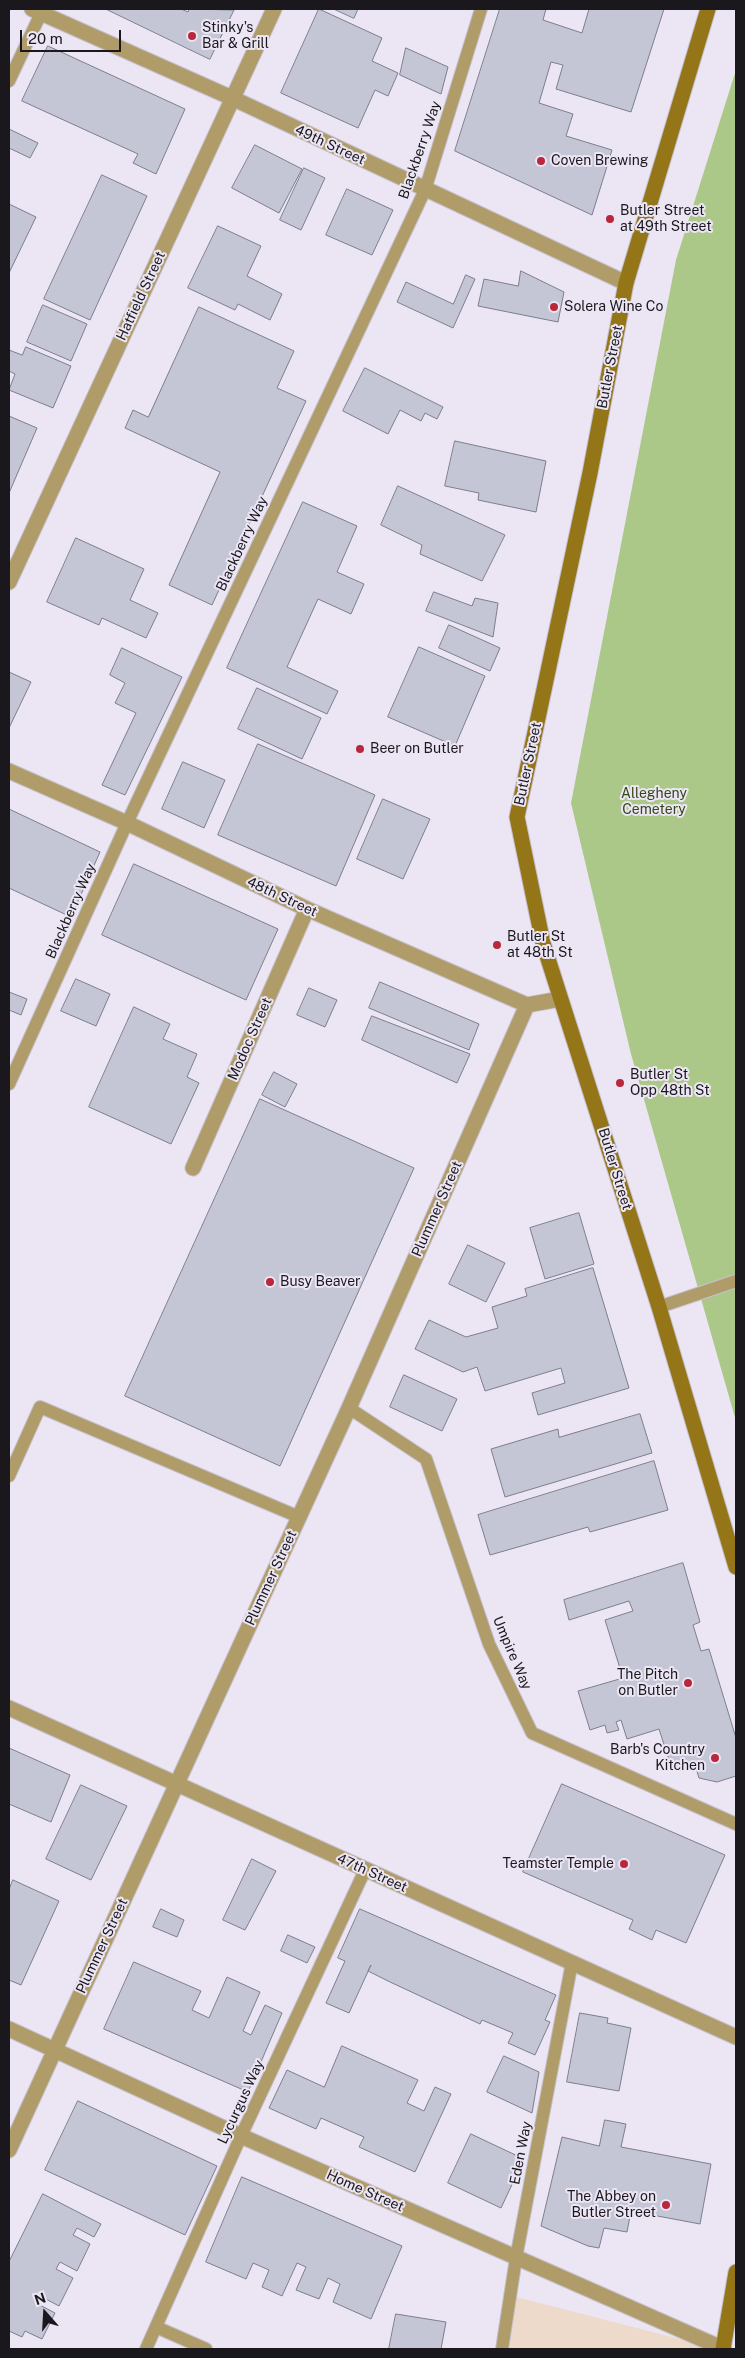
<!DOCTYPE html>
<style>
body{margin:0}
#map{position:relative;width:745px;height:2358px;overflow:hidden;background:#ebe5f4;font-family:"Public Sans",sans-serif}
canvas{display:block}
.frame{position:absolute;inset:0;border:10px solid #1a181d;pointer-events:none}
.north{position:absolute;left:20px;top:2288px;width:50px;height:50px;-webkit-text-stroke:4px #ebe5f4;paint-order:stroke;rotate:341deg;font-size:14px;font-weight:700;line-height:20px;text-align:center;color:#1a181d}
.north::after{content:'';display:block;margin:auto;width:18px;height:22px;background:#1a181d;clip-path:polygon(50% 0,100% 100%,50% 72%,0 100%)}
.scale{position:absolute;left:20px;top:30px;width:101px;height:22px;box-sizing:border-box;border:2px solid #1a181d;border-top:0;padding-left:6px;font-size:15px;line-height:18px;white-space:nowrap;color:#1a181d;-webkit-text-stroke:4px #ebe5f4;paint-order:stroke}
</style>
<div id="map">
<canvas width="745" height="2358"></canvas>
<div class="frame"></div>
<div class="north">N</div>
<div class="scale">20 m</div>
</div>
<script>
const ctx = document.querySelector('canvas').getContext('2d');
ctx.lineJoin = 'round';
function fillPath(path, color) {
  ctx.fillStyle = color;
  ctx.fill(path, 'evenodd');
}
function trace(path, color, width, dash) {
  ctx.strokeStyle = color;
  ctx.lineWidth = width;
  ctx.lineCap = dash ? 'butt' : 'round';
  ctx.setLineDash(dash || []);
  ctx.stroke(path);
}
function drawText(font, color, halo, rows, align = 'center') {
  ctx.font = font + ' "Public Sans",sans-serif';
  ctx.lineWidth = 4;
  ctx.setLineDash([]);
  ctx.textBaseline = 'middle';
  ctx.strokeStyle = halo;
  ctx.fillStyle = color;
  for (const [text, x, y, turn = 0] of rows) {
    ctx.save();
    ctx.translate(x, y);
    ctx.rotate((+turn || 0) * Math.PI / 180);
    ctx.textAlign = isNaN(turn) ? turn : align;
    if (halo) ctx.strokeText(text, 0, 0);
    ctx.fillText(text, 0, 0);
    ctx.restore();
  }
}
const commercial = new Path2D(`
 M512,2296L719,2349H505Z`);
const green = new Path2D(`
 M736,70V1421L631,1054L571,803L676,260Z`);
const building = new Path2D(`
 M106,9H181L188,12L189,9L234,10L210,59Z
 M319,9L382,38L372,61L398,73L388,96L375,90L358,128L281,93Z
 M334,9H358L354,18Z
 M500,9H546L543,20L582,33L589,9H664L631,112L556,89L563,65L551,62L539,103L573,114L566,136L612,150L592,215L455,151Z
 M48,46L185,109L156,174L133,163L138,154L22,101Z
 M406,48L448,67L441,94L400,75Z
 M9,129L38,143L30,158L9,148Z
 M255,145L302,169L279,213L232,188Z
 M304,168L325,178L301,230L280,220Z
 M102,175L147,196L90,320L44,299Z
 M347,189L393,210L372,255L326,235Z
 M9,204L36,217L9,273Z
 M218,226L261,246L247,276L282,294L270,320L238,304L235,310L188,288Z
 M521,271L564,292L558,322L478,306L484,279L518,286Z
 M466,275L475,279L453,328L397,302L406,282L453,304Z
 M43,305L87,324L71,361L27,342Z
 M199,307L294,351L277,388L306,401L212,605L169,585L220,472L125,428L133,410L148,417Z
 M26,347L71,366L53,408L9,390L15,374L9,371V350L22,355Z
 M365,368L443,407L437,419L425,413L421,421L400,410L388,434L343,411Z
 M9,416L37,428L9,493Z
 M455,441L546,461L536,512L478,500L479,493L445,486Z
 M398,486L505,535L482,581L420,554L422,545L381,525Z
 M303,502L357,526L337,572L364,584L351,614L318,599L287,667L338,691L327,714L227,668Z
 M76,538L144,569L130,600L158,613L146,638L102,618L99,625L47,602Z
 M434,592L472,606L475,598L498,603L493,637L426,611Z
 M449,625L500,648L490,671L439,648Z
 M419,647L485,676L455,746L388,717Z
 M122,648L182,677L125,795L102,785L136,713L115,703L125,683L110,675Z
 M9,672L31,682L9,728Z
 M257,688L321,718L302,759L238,729Z
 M258,744L375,795L336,886L218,835Z
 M183,762L225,780L204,828L162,809Z
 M383,799L430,819L403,879L357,859Z
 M9,809L100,852L71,917L9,888Z
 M134,864L278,929L246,1000L102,935Z
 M76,979L110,994L96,1026L61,1011Z
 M380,982L479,1024L469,1050L369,1008Z
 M309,988L337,1000L325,1027L297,1015Z
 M9,992L27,999L21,1015L9,1010Z
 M134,1007L170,1024L163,1039L197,1054L187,1077L199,1083L171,1144L89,1107Z
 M372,1016L470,1054L457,1083L362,1040Z
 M274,1072L297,1084L285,1107L262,1095Z
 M260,1099L414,1168L280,1466L125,1396Z
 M579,1213L594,1264L545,1279L530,1228Z
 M468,1245L505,1263L486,1302L449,1284Z
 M593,1268L629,1388L538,1415L532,1393L565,1383L561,1368L485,1391L477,1367L463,1372L415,1349L429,1320L466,1337L498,1328L492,1307L527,1296L525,1289Z
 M404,1375L457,1399L442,1431L390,1407Z
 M640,1414L652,1453L505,1497L491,1449L558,1429L559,1437Z
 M654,1461L668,1510L590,1532L588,1527L490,1555L478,1515Z
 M683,1563L700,1622L693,1625L701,1651L709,1649L736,1738V1776L717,1782L699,1778L695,1765L679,1770L671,1766L659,1729L627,1739L621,1720L616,1722L619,1730L607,1733L605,1725L590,1730L578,1691L623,1678L605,1620L633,1611L629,1601L569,1620L564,1600Z
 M9,1748L70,1775L51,1822L9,1804Z
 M562,1784L725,1855L686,1943L656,1930L652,1940L629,1929L633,1920L523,1872Z
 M81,1785L127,1806L91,1880L46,1859Z
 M252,1859L276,1871L245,1930L223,1920Z
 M13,1880L59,1901L21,1985L9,1980V1890Z
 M161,1909L184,1920L177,1937L153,1927Z
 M360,1909L556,1995L545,2020L550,2022L535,2055L508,2043L513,2033L482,2020L480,2024L388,1981L368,1971L371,1965L349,2013L326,2003L345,1961L338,1958Z
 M288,1935L315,1947L307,1963L281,1951Z
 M134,1962L201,1991L192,2010L209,2018L227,1977L260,1992L243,2031L251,2035L265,2005L282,2013L248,2092L104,2029Z
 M580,2013L608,2018L607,2023L631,2028L619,2091L567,2082Z
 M342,2046L418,2080L407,2103L424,2111L435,2087L451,2094L415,2172L359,2147L364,2137L321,2118L316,2129L269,2108L287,2070L324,2087Z
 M504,2056L539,2072L532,2113L487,2092Z
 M78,2101L217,2166L185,2235L45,2170Z
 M605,2120L626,2124L621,2147L711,2164L700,2224L631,2211L627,2232L604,2228L599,2248L588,2246L541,2226L562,2137L599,2146Z
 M471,2134L524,2159L501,2208L448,2183Z
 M242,2177L402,2246L371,2319L333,2302L340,2284L328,2278L319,2299L296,2290L306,2267L297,2263L282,2296L262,2287L269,2270L253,2263L246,2279L206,2262Z
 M43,2194L101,2224L94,2237L77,2228L73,2235L90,2244L77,2271L60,2262L56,2269L73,2278L59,2306L42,2297L38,2304L55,2313L42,2339L25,2331L22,2337L9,2331V2262Z
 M396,2314L446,2322L441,2349H389Z`);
const lane = new Path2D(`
 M9,81L43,9
 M9,1084L127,823L425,190L481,9
 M659,1307L736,1281
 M349,1408L426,1459L489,1644L532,1733L736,1824
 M9,1476L40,1407L299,1517
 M156,2327L206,2349
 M146,2349L241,2136L365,1870
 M502,2349L516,2258L572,1962`);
const street = new Path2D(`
 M32,9L232,98L626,283
 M9,582L274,9
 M9,771L127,823L307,909L527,1005L560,999
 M193,1168L307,909
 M9,1708L736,2037
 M9,2029L241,2136L724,2349
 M9,2150L349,1408L527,1005`);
const secondary = new Path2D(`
 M708,9L626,283L590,473L517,817L543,943L659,1307L736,1567
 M723,2349L736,2272`);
const markers = [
 [192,36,5,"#b8273c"],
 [541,161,5,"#b8273c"],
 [610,219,5,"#b8273c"],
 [554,307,5,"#b8273c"],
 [360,749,5,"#b8273c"],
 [497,945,5,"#b8273c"],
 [620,1083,5,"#b8273c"],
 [270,1282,5,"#b8273c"],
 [688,1683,5,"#b8273c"],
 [715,1758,5,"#b8273c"],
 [624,1864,5,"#b8273c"],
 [666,2205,5,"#b8273c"]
];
const poiNames = [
 ["Stinky's",202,28],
 ["Bar & Grill",202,44],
 ["Coven Brewing",551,161],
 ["Butler Street",620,211],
 ["at 49th Street",620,227],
 ["Solera Wine Co",564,307],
 ["Beer on Butler",370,749],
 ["Butler St",507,937],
 ["at 48th St",507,953],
 ["Butler St",630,1075],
 ["Opp 48th St",630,1091],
 ["Busy Beaver",280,1282],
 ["The Pitch",678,1675,"right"],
 ["on Butler",678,1691,"right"],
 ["Barb's Country",705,1750,"right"],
 ["Kitchen",705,1766,"right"],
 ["Teamster Temple",614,1864,"right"],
 ["The Abbey on",656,2197,"right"],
 ["Butler Street",656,2213,"right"]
];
const streetNames = [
 ["49th Street",330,145,25],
 ["Blackberry Way",420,150,-71],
 ["Hatfield Street",141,296,-65],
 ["Butler Street",610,367,-79],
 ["Blackberry Way",242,544,-65],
 ["Butler Street",528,764,-78],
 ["48th Street",282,897,25],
 ["Blackberry Way",71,911,-66],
 ["Modoc Street",250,1039,-66],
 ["Butler Street",615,1169,73],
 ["Plummer Street",437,1209,-66],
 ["Plummer Street",271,1578,-65],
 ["Umpire Way",512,1653,67],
 ["47th Street",372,1873,24],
 ["Plummer Street",102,1946,-65],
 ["Lycurgus Way",241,2102,-65],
 ["Eden Way",521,2153,-79],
 ["Home Street",365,2191,24]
];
const parkNames = [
 ["Allegheny",654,794],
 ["Cemetery",654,810]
];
fillPath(commercial, '#eddaca');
fillPath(green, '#abc888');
fillPath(building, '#c4c5d5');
trace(building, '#7d7e8d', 1);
trace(lane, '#c5c0cd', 14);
trace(street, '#c5c0cd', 17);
trace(secondary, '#c5c0cd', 17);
trace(lane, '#b09c68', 12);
trace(street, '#b09c68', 15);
trace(secondary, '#947619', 15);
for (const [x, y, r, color] of markers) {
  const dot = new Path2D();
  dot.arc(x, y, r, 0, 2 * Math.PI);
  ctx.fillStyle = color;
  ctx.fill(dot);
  trace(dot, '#ebe5f4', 2);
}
drawText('14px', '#1a181d', '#ebe5f4', poiNames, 'left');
drawText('14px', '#1a181d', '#ebe5f4', streetNames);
drawText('14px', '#344815', '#ebe5f4', parkNames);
</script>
